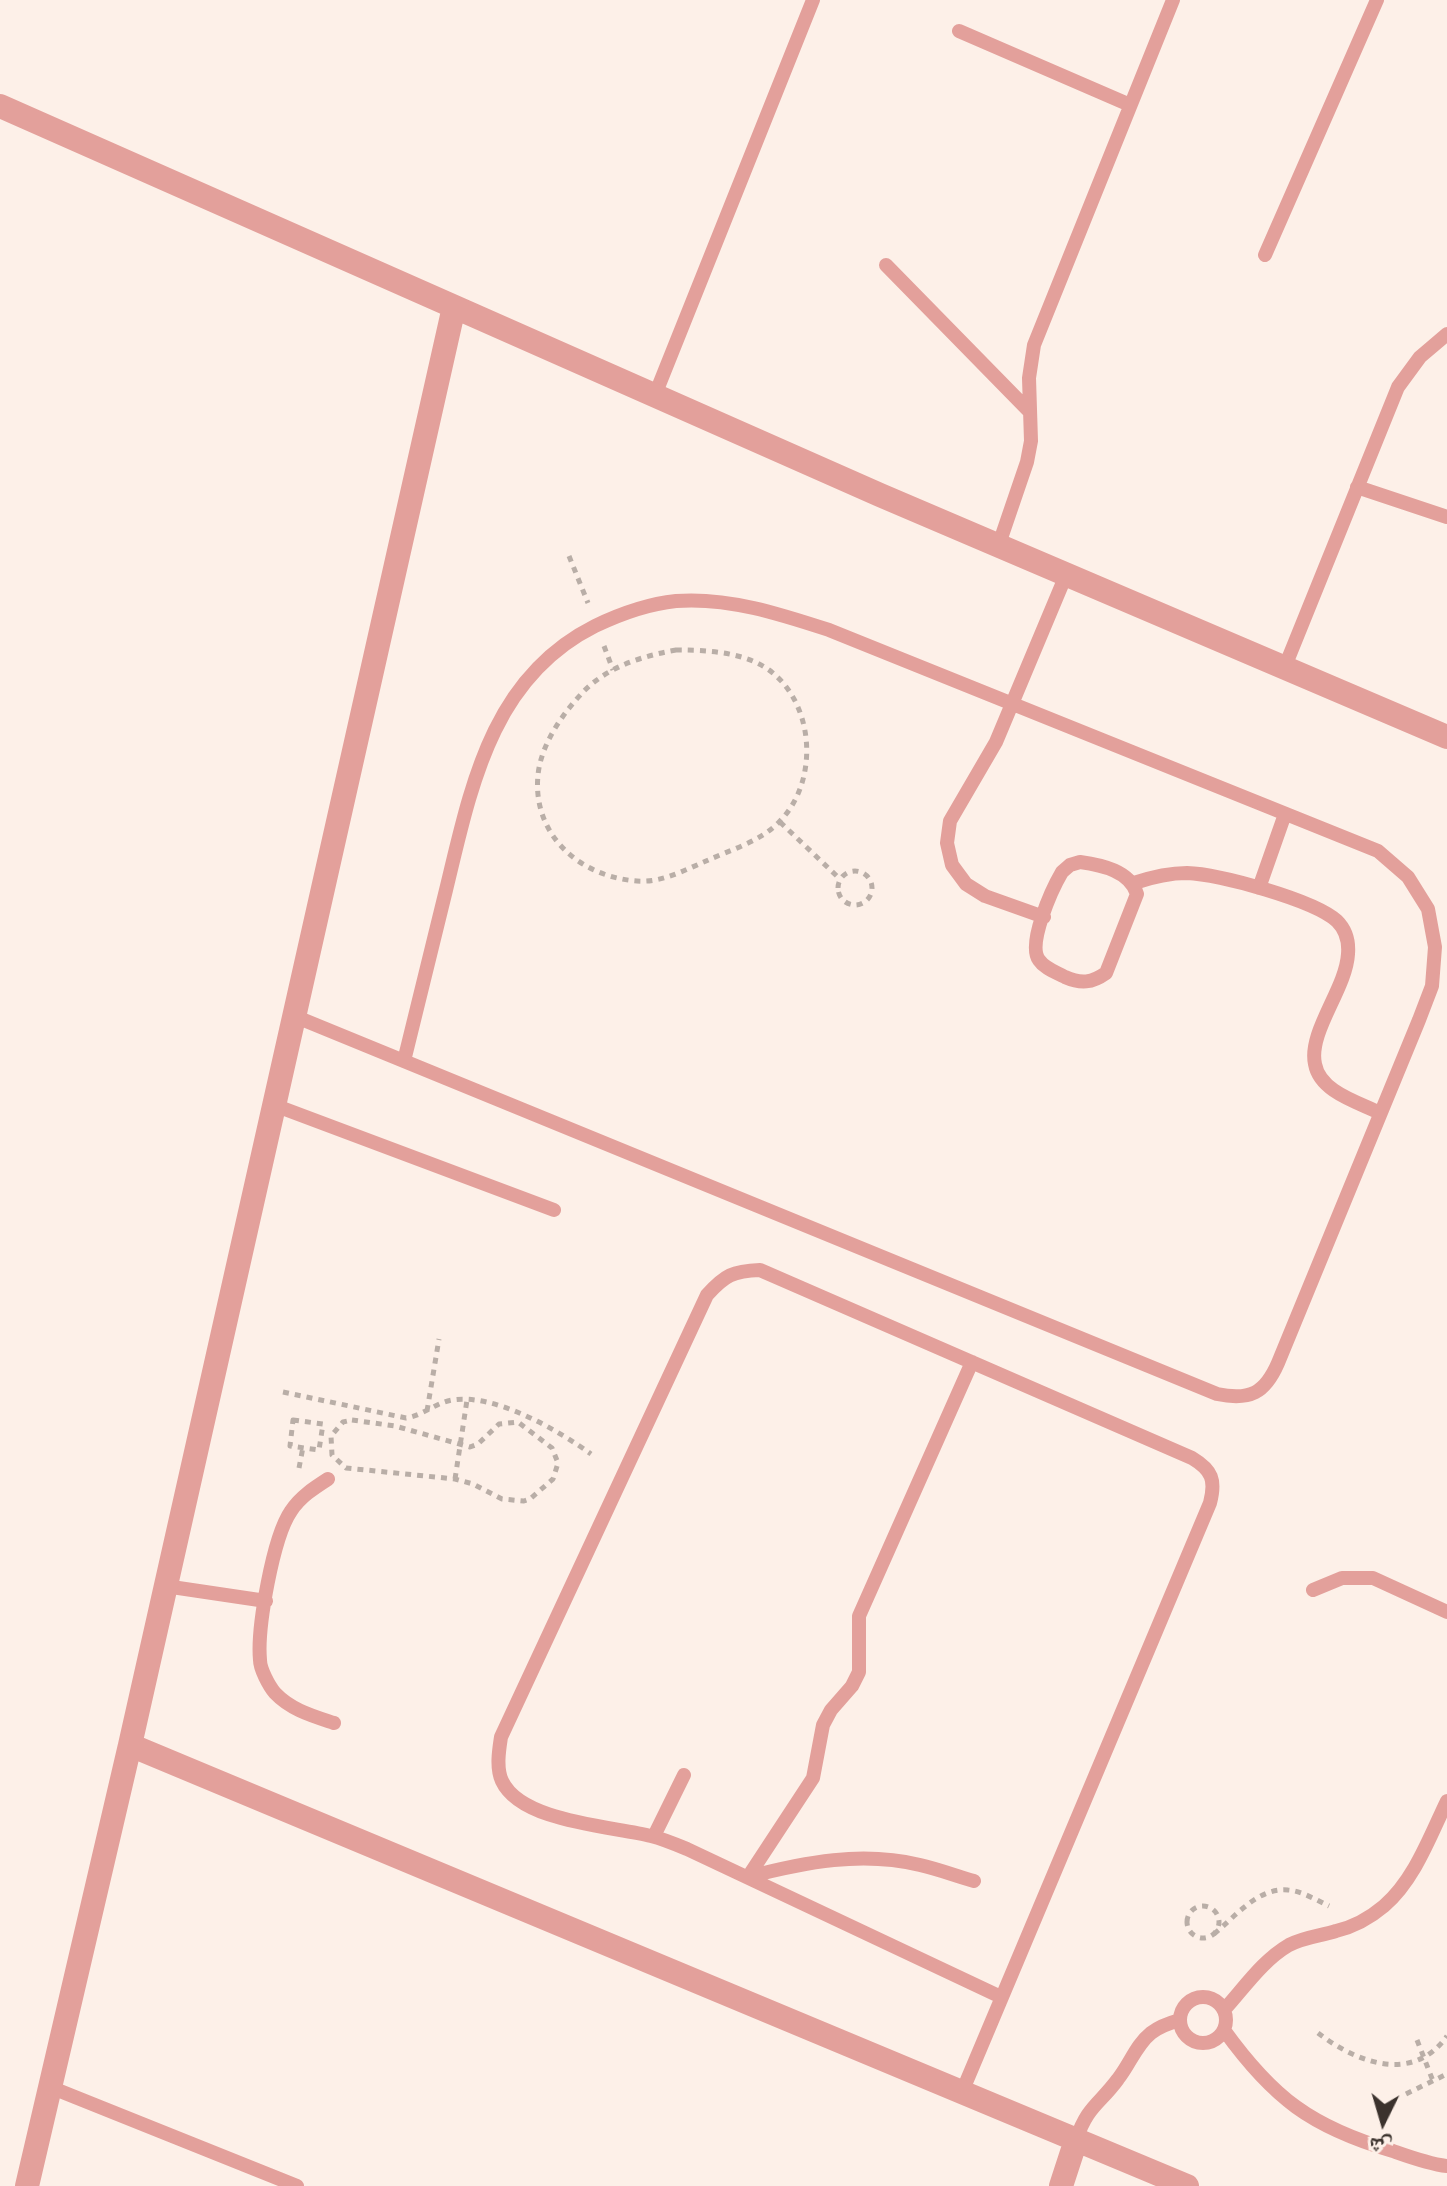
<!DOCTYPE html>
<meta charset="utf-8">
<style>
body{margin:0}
#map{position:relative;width:1447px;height:2186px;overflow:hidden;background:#fdf0e8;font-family:"Varela Round","Noto Naskh Arabic",sans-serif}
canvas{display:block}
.north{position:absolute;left:1343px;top:2082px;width:80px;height:80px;-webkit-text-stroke:6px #fdf0e8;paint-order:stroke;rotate:185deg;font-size:22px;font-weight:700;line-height:32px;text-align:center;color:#3b322d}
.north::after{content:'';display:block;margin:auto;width:28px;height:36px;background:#3b322d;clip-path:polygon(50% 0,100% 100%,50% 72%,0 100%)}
</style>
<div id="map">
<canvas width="1447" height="2186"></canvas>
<div class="north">ش</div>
</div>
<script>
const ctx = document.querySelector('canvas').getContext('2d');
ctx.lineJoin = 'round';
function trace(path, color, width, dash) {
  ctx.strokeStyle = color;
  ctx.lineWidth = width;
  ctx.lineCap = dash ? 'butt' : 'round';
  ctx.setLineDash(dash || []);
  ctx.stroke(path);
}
const path = new Path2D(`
 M569,556L588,603
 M604,646L613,670
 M676,650C708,650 749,652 774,674C815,709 818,782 780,821C762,841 730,850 706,861C685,870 661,883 637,881C580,877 532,835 538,775C541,744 563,713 584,691C609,666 643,656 676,650Z
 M780,822L840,879
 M838 888a17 17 0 1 1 34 0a17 17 0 1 1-34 0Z
 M283,1392L406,1418C424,1415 435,1403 452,1400C494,1393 558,1430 591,1454
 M427,1411L439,1339
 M293,1420L323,1424L319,1450L290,1446Z
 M352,1420L395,1426L470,1447L478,1444L499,1424L518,1422L552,1448L558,1463L553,1479L530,1499L524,1501L502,1499L473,1484L455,1479L346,1468L332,1455L331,1436L343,1422Z
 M299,1468L303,1447
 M455,1479L467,1400
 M1187 1922a16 16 0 1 1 32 0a16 16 0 1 1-32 0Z
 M1214,1934C1235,1917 1258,1887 1288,1890C1302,1891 1316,1900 1329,1906
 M1318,2033C1357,2063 1413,2084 1447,2036
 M1417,2040L1433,2081
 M1406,2094L1447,2074`);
const lane = new Path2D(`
 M959,31L1130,105
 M1265,255L1377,0
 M886,265L1029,411
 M655,395L813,0
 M1357,487L1447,517
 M998,547L1027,462L1031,441L1029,378L1034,345L1173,0
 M1284,669L1398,387L1420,357L1447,334
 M1080,862C1102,865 1130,871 1137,894L1106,973C1092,983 1081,984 1065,977C1056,972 1045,969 1039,960C1027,944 1052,889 1062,872L1070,865Z
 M1134,883C1152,877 1168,873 1187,873C1219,874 1314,900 1337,921C1346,930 1349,942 1348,954C1346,989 1308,1032 1315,1064C1320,1092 1358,1102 1380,1113
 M1259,888L1285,814
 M1044,917L985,896L966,884L952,865L947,843L950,821L996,742L1066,575
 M294,1016L1217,1394C1250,1401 1265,1393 1278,1363L1419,1020L1432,986L1435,947L1428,909L1408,877L1378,851L829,630C780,614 728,597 676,601C647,604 620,614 595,626C491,678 471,787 446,890C432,947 418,1004 404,1061
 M274,1105L554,1210
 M328,1479C314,1488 300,1497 291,1511C273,1537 257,1628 260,1660C260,1669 269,1686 275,1693C291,1710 313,1716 334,1723
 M165,1586L266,1601
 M1313,1590L1342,1578H1373L1447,1612
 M654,1836L684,1775
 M748,1877L813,1778L823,1725L831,1710L852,1686L859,1672V1616L972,1362
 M748,1877C805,1862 862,1851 920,1865C938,1869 956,1876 974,1881
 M1180 2020a23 23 0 1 1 46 0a23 23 0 1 1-46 0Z
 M1224,2010C1244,1988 1263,1960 1289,1945C1304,1937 1320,1936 1336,1931C1353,1927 1371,1917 1384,1906C1415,1879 1430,1836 1447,1801
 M1224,2030C1273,2098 1311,2127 1393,2151C1410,2157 1429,2164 1447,2166
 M50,2087L297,2186
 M962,2092L1210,1503C1216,1480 1212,1470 1192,1458L760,1270C733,1271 725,1275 707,1295L501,1737C499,1750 496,1768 502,1781C521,1822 611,1826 651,1836C663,1839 675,1844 687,1849L1001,1997
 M1076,2140C1088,2105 1099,2105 1118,2079C1130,2064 1136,2045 1151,2033C1160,2026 1169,2023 1180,2020`);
const street = new Path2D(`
 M0,106L880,495L1447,737
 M130,1745L1187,2186
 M27,2186L130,1745L454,307
 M1061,2186L1076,2140`);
trace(path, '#b9aea7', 5, [6, 6]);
trace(lane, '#e3a09b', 14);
trace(street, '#e3a09b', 24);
</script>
